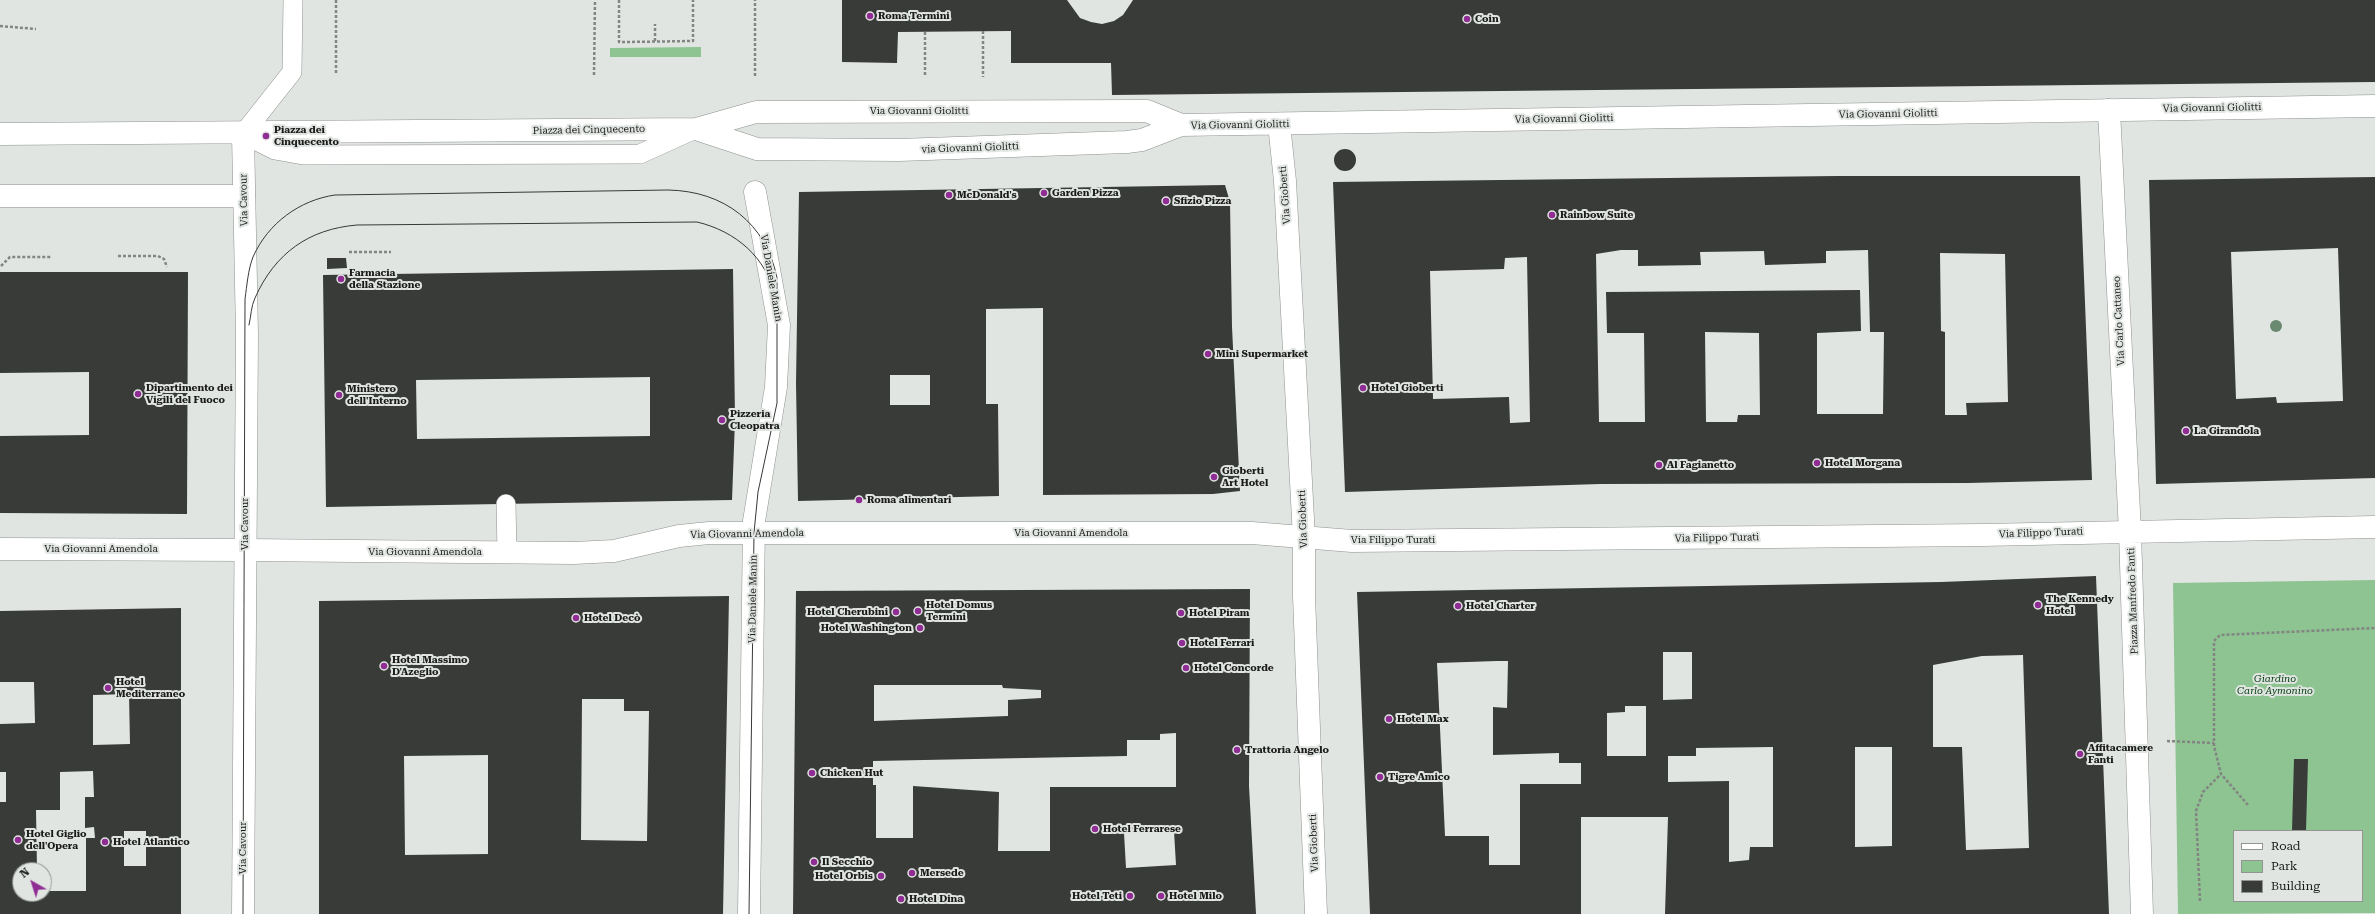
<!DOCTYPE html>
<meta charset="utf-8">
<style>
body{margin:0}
#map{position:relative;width:2375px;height:914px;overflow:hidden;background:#e1e5e1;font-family:"Roboto Serif",serif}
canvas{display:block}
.legend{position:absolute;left:2233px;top:830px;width:130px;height:72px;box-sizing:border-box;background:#e1e5e1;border:1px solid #919491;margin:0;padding:5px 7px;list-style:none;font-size:12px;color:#191a19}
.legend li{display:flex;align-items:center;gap:8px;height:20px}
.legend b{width:20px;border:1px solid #919491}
.north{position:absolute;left:12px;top:862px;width:40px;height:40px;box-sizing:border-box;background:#e1e5e1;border:1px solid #919491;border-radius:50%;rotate:321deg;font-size:11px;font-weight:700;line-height:16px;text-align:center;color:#191a19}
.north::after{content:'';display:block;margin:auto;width:14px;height:18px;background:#902d94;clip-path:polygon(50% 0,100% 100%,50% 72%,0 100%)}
</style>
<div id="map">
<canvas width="2375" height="914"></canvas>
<ul class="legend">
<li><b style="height:5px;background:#fff"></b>Road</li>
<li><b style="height:11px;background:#8dc491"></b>Park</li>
<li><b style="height:11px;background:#383b38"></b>Building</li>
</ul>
<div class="north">N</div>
</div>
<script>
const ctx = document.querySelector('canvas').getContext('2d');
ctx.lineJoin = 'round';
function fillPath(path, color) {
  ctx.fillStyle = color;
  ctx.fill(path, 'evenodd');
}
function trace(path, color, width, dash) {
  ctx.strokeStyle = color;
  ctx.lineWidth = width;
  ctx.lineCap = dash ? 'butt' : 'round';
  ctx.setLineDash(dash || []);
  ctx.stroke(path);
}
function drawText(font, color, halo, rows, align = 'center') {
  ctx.font = font + ' "Roboto Serif",serif';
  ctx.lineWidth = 4;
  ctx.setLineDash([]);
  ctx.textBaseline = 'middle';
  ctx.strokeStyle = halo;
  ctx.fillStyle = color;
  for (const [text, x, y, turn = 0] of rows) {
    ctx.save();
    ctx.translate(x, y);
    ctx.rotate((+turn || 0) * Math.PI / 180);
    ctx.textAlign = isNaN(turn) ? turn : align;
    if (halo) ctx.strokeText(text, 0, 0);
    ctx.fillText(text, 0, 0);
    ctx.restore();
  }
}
const green = new Path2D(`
 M701,47V57H610V48Z
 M2375,580V913L2178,914L2173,583ZM2234,831H2362V901H2234Z`);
const building = new Path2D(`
 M842,0H1067L1080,18L1091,22L1102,24L1114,21L1123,15L1133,0H2375V82L1112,95L1111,63H1011V31L898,32L897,63L842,62Z
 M1334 160a11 11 0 1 1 22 0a11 11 0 1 1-22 0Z
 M1837,176H2080L2092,480L1968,483L1600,484L1345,492L1333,182ZM1621,250H1638V266L1701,265L1700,252L1764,251L1765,265L1826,263V251L1868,250L1870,332H1884L1883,414H1817V333L1861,331L1860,290L1606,292L1607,333H1644L1645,422H1599L1596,254ZM1940,253L2005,254L2008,402L1966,403L1967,415H1945V332L1941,331ZM1527,257L1530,422L1510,423L1509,397L1433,399L1430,271L1504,269L1505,258ZM1705,332L1759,333L1760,415H1738L1737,422H1706Z
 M2375,177V478L2156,484L2149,180ZM2338,248L2343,401L2277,403L2276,397L2236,399L2231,252Z
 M1225,185L1230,202L1232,327L1240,491L1213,494L1043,495V308L986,309V404H998L999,496L798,501L796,383L799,192ZM890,375H930V405H890Z
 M327,258H346L347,268L327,269Z
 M733,269L735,420L732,500L326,507L323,275ZM650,377V436L417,439L416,380Z
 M0,272H188L187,514L0,513V436L89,435V372L0,373Z
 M2096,576L2109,914H1665L1668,817H1581V914H1370L1357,592L1941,582ZM1663,652H1692V699L1663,700ZM2023,655L2029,848L1966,850L1962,747H1933V665L1982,656ZM1497,661H1508L1507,708L1493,707V755L1559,753V763H1581V784H1520V865H1489V836H1445L1437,663ZM1625,706H1646V756H1607V713L1625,712ZM1773,747V847H1750L1749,860L1729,862V781L1668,782V756H1696V748ZM1855,747H1892V846L1855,847Z
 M1250,589L1249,786L1256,914H793L796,591ZM874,685H1002L1003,688L1041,690V698L1008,700V716L874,721ZM1176,733V787H1050V851H998L999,792L913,786V838H876V785H873V761L1127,756V740H1160V734ZM1174,831L1176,865L1126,868L1124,833Z
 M729,596L723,914H319V601ZM582,699H624V711H649L647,841L581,840ZM488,755V854L405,855L404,756Z
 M181,608V914H0V802H6V772H0V724L35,723L34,682H0V611ZM129,694L130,744L93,745V695ZM93,771L94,797H85V828L94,827L95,838H86V891H44V894H20V870H37L36,810H60V772ZM124,831H146V866H124Z
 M2294,759H2308L2306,831H2292Z`);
const path = new Path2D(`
 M619,0V42H625L693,41V0
 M0,26L36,29
 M983,31V77
 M925,32V77
 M655,41V24
 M336,73V0
 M594,75L595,0
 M755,76V0
 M349,252H391
 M118,256H158L164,259L167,267
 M1,266L10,257H52
 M2167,741L2214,743
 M2248,805L2221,774L2214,746V641L2220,635L2375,628
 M2200,901L2196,811L2203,792L2221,774`);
const service = new Path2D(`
 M293,0L292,72L243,134L275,150L303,155L640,154L693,130
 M506,504L507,553`);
const pedestrian = new Path2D(`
 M749,914L754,521L776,387L779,325L755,192`);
const minor = new Path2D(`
 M2109,110L2130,532L2142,914
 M0,196H244
 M245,550L574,553L614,551L679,536L709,533H1252L1352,541L1983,535L2375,527`);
const tertiary = new Path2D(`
 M0,549L245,550`);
const secondary = new Path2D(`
 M1279,124L1285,181L1304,538V596L1316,914
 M696,129L757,149L899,150L1127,142L1142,140L1181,125
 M0,134L696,129L756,112L1147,111L1181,125L2375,106
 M243,914L247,334L243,134`);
const tram = new Path2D(`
 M249,325C251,317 251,306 255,298C275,253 309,229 357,225L697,222C735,231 767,257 775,297
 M243,914L245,299C247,285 248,270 253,257C268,223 300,200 335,195L668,190C724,191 766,223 777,278V403L758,492L754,533L749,914`);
const trees = [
 [2276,326]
];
const markers = [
 [870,16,4,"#902d94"],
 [1467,19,4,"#902d94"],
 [266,136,4,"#902d94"],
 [1044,193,4,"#902d94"],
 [949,195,4,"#902d94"],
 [1166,201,4,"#902d94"],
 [1552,215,4,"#902d94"],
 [341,279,4,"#902d94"],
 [1208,354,4,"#902d94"],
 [1363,388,4,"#902d94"],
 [138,394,4,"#902d94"],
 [339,395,4,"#902d94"],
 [722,420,4,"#902d94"],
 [2186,431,4,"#902d94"],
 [1817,463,4,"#902d94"],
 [1659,465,4,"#902d94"],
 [1214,477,4,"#902d94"],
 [859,500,4,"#902d94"],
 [2038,605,4,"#902d94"],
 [1458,606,4,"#902d94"],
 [918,611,4,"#902d94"],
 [896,612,4,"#902d94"],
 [1181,613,4,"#902d94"],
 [576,618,4,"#902d94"],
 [920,628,4,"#902d94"],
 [1182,643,4,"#902d94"],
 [384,666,4,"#902d94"],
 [1186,668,4,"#902d94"],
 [108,688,4,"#902d94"],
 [1389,719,4,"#902d94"],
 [1237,750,4,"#902d94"],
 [2080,754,4,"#902d94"],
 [812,773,4,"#902d94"],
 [1380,777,4,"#902d94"],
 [1095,829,4,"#902d94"],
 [18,840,4,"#902d94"],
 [105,842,4,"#902d94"],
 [814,862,4,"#902d94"],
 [912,873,4,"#902d94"],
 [881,876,4,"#902d94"],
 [1130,896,4,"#902d94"],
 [1161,896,4,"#902d94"],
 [901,899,4,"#902d94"]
];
const poiNames = [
 ["Roma Termini",878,16],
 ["Coin",1475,19],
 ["Piazza dei",274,130],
 ["Cinquecento",274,142],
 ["Garden Pizza",1052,193],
 ["McDonald's",957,195],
 ["Sfizio Pizza",1174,201],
 ["Rainbow Suite",1560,215],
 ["Farmacia",349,273],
 ["della Stazione",349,285],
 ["Mini Supermarket",1216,354],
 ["Dipartimento dei",146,388],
 ["Vigili del Fuoco",146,400],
 ["Hotel Gioberti",1371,388],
 ["Ministero",347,389],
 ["dell'Interno",347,401],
 ["Pizzeria",730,414],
 ["Cleopatra",730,426],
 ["La Girandola",2194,431],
 ["Hotel Morgana",1825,463],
 ["Al Fagianetto",1667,465],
 ["Gioberti",1222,471],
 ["Art Hotel",1222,483],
 ["Roma alimentari",867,500],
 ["The Kennedy",2046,599],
 ["Hotel",2046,611],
 ["Hotel Domus",926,605],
 ["Termini",926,617],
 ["Hotel Charter",1466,606],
 ["Hotel Cherubini",888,612,"right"],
 ["Hotel Piram",1189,613],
 ["Hotel Decò",584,618],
 ["Hotel Washington",912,628,"right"],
 ["Hotel Ferrari",1190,643],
 ["Hotel Massimo",392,660],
 ["D'Azeglio",392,672],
 ["Hotel Concorde",1194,668],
 ["Hotel",116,682],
 ["Mediterraneo",116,694],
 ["Hotel Max",1397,719],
 ["Affitacamere",2088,748],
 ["Fanti",2088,760],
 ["Trattoria Angelo",1245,750],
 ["Chicken Hut",820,773],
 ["Tigre Amico",1388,777],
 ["Hotel Ferrarese",1103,829],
 ["Hotel Giglio",26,834],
 ["dell'Opera",26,846],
 ["Hotel Atlantico",113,842],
 ["Il Secchio",822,862],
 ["Mersede",920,873],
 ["Hotel Orbis",873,876,"right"],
 ["Hotel Teti",1122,896,"right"],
 ["Hotel Milo",1169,896],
 ["Hotel Dina",909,899]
];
const streetNames = [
 ["Via Giovanni Giolitti",2212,108,-1],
 ["Via Giovanni Giolitti",919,111],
 ["Via Giovanni Giolitti",1888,114,-1],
 ["Via Giovanni Giolitti",1564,119,-1],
 ["Via Giovanni Giolitti",1240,125,-1],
 ["Piazza dei Cinquecento",589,130,-1],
 ["via Giovanni Giolitti",970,148,-2],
 ["Via Gioberti",1285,195,-94],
 ["Via Cavour",244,200,-91],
 ["Via Daniele Manin",771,278,80],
 ["Via Carlo Cattaneo",2119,321,-93],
 ["Via Gioberti",1303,519,-92],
 ["Via Cavour",245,524,-90],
 ["Via Giovanni Amendola",1071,533],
 ["Via Filippo Turati",2041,533,-2],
 ["Via Giovanni Amendola",747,534,-1],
 ["Via Filippo Turati",1717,538,-1],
 ["Via Filippo Turati",1393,540],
 ["Via Giovanni Amendola",101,549],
 ["Via Giovanni Amendola",425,552],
 ["Via Daniele Manin",753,599,-89],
 ["Piazza Manfredo Fanti",2133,601,-92],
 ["Via Gioberti",1314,843,-92],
 ["Via Cavour",243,848,-90]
];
const parkNames = [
 ["Giardino",2275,679],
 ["Carlo Aymonino",2275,691]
];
fillPath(green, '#8dc491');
fillPath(building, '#383b38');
trace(service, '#8e918e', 20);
trace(pedestrian, '#8e918e', 23);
trace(minor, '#8e918e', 23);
trace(tertiary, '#8e918e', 23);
trace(secondary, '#8e918e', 23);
trace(path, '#838583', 2.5, [3, 2]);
trace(service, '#fff', 19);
trace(pedestrian, '#fff', 22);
trace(minor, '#fff', 22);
trace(tertiary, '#fff', 22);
trace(secondary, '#fff', 22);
trace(tram, '#373837', 1);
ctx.fillStyle = '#698a70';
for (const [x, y] of trees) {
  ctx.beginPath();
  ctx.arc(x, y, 6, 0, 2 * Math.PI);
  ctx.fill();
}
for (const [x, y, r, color] of markers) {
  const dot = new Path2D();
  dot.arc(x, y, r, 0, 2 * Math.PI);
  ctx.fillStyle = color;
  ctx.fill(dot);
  trace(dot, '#e1e5e1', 1.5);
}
drawText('bold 10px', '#191a19', '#e1e5e1', poiNames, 'left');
drawText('10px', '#191a19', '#e1e5e1', streetNames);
drawText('italic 10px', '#074014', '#e1e5e1', parkNames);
</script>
